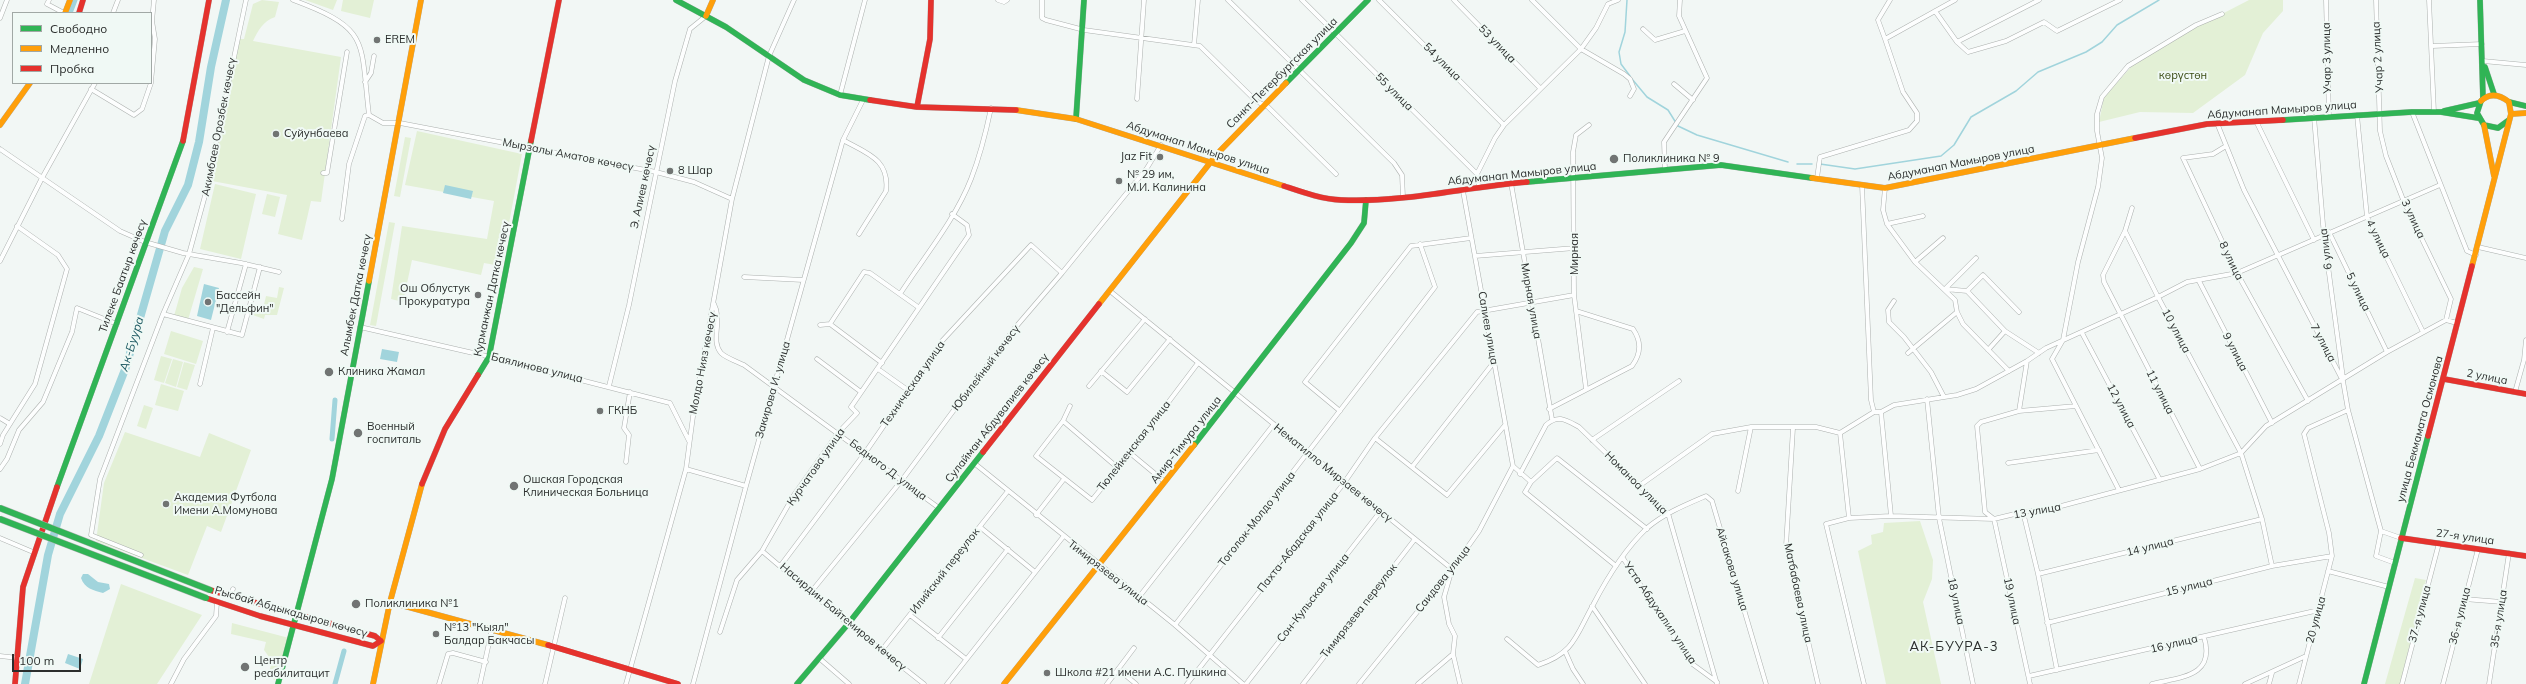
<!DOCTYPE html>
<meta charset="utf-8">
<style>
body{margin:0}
#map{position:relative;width:2526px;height:684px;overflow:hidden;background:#f2f7f5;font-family:Mulish,sans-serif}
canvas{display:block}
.legend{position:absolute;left:12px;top:12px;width:140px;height:72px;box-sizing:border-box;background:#f0f9f5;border:1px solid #a1a8a5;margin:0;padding:5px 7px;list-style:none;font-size:12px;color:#2b2e2d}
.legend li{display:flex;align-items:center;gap:8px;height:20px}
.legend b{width:20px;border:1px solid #a1a8a5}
.scale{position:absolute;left:12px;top:654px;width:69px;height:18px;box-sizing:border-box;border:2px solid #2b2e2d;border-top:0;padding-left:5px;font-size:12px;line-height:14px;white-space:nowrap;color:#2b2e2d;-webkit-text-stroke:3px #f0f9f5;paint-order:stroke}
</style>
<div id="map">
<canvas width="2526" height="684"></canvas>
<ul class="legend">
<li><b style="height:5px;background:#30b455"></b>Свободно</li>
<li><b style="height:5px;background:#ff9f0a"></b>Медленно</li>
<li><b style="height:5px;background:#e5322d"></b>Пробка</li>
</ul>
<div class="scale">100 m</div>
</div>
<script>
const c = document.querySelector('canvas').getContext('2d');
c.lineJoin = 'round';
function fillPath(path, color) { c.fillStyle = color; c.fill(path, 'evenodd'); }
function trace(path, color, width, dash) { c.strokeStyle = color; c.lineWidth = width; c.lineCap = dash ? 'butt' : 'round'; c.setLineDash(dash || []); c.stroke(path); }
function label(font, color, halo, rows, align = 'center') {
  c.font = font + ' Mulish,sans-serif'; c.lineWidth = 4; c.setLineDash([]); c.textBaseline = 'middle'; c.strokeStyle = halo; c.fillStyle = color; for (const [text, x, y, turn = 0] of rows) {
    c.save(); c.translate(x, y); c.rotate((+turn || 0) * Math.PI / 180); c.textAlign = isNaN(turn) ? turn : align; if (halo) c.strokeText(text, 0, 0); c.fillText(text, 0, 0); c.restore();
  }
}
const green = new Path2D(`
 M 262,0 L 279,2 L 275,17 C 263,21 258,31 253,41 L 341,57 L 321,202 L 311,201 L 302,240 L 278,234 L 287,195 L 212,181 L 238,39 L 244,39 L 253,4 Z
 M 305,0 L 337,0 L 333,10 Z
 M 343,0 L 374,0 L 370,18 L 341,11 Z
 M 2249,0 L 2283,0 L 2283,11 L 2263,33 L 2245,75 L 2193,113 L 2140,112 L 2099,122 L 2104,97 L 2132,66 L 2191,30 Z
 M 417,131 L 522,154 L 501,266 L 484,263 L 481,275 L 412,260 L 403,302 L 391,299 L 402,226 L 487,239 L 494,201 L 405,185 Z
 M 405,137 L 411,138 L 400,197 L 394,196 Z
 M 215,184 L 256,194 L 241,259 L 200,249 Z
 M 267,194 L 280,197 L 275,217 L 262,214 Z
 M 389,222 L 395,223 L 376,326 L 370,325 Z
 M 194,267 L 203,269 L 188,320 L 174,316 L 182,288 Z
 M 279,287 L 284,288 L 277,315 L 265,315 L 264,319 L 250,314 L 252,306 L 263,309 L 266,296 L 277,298 Z
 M 171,331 L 203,341 L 196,364 L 164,354 Z
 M 161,356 L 172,359 L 164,383 L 154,380 Z
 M 173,359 L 183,362 L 176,387 L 165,383 Z
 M 184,362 L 195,365 L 187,390 L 177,387 Z
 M 161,384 L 184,391 L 178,411 L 155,405 Z
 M 144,405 L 153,408 L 146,429 L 137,426 Z
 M 125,432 L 200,457 L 209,433 L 251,450 L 221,532 L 207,526 L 188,575 L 96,541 L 104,483 Z
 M 1920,521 L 1933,560 L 1932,579 L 1923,602 L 1941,684 L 1886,684 L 1858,551 L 1872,544 L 1871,535 L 1883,532 L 1884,523 Z
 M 2415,578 L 2426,580 L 2400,684 L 2385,684 Z
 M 121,584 L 202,615 L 157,684 L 89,684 Z
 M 232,623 L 289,638 L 275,680 L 268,677 L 272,661 L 264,650 L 266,642 L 231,634 Z`);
const water = new Path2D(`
 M 445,185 L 473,191 L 471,199 L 443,193 Z
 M 204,284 L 219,288 L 211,320 L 197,316 Z
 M 382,349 L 399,352 L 397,362 L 380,359 Z
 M 83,574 L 88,574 L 98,582 L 109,584 L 110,589 L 103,593 C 93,590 85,589 81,578 Z
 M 68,654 L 83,659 L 80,669 L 65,663 Z`);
const stream = new Path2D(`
 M 1627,0 L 1625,32 L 1619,52 L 1621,64 L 1630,76
 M 1632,79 L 1647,97 L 1668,110 L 1678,126 L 1697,135 L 1788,162
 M 1797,164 L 1812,164
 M 1820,164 L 1855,169 L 1941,156 L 1954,145 L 1971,117 L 2016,91 L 2038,72 L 2086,52 L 2102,42 L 2117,25 L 2159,0`);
const canal = new Path2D(`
 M 70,13 L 75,0
 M 332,439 L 335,400
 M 335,684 L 344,651`);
const river = new Path2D(`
 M 25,684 L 48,555 L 60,514 L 99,436 L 126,367 L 165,231 L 188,185 L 199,142 L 211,67 L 226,0`);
const street = new Path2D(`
 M 49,0 L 47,4 L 64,13
 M 246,0 L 206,192 L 189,254 L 163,314 L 242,335 L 260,267
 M 293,0 C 371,29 360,40 369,115 L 383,123 L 400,123 L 656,172 L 694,182 L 732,199
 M 998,0 L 1004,2 L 1007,0
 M 1042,0 L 1042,18 L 1046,20 L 1084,30 L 1200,46 L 1256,101 L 1268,107 L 1336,174
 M 1228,0 L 1394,163 L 1402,175 L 1403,197
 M 1302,0 L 1477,174 L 1479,187
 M 1379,0 L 1504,125
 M 1454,0 L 1540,88
 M 1532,0 L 1581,49 L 1624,74 L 1630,79 L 1634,89 L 1630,96
 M 2326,0 L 2329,117
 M 2376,0 L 2380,131 L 2386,156 L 2404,202 L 2451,299 L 2446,320
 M 2429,0 L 2434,112
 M 1935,11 L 1957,42 L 1968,52 L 2006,41 L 2044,22 L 2057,31 L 2120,0
 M 113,13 L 118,0
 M 0,18 L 7,0
 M 1643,29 L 1655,40 L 1685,31
 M 1885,39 L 1878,20 L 1890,0
 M 1957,42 L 2039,0
 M 1194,45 L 1198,0
 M 2432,46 L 2482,44
 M 2483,61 L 2526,65
 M 151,82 L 155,39 L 152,21 L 154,0
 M 365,82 L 371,73 L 374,56
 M 1674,84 L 1693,100
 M 91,89 L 134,115 L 142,109 L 151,83
 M 840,95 L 865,0
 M 1137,99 L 1144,0
 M 2412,112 L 2467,251 L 2476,255
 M 2357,115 L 2367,217 L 2423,332
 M 2314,117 L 2324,236 L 2343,378
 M 2256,121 L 2314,240
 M 2217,123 L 2244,190 L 2343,381 L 2348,410 L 2381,531 L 2376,556 L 2395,563
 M 843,140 C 866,153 890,159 886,191 L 859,234
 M 2226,146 L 2213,154 L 2183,158 L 2237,273 L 2308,401
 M 0,149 L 120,231 L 145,242 L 183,253 L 241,263 L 279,272
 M 1665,170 L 1664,142 L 1707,78 L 1679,16 L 1680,0
 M 323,173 L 327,173 L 347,52
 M 1477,174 L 1495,138 L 1504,125 L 1581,49 L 1596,28 L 1608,4 L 1618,0
 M 1817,178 L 1820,157 L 1909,130 L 1917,121 L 1917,113 L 1903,92 L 1885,39 L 1955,0
 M 1511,183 L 1552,419
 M 1862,185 L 1871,400 L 1874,412
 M 1885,188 L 1883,210 L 1887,224 L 1915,262 L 1955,300 L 1957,312 L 1908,353
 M 1463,191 L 1513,466 L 1531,482 L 1525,492 L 1616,566
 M 342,219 L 349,164 L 365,116 L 369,115
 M 1887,224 L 1923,216
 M 2125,231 L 2132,208
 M 2329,232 L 2387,352
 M 2478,247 L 2526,258
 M 1475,256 L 1575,248
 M 0,261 L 42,178 L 95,83
 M 1915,262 L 1943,238
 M 744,277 L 803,280
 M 2199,281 L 2272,423
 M 1945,289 L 1967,291 L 2005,331 L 2039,353
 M 1945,289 L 1976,258
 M 1110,291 L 1452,569 L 1444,597 L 1449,624 L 1455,636 L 1453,654 L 1418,684
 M 1967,291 L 1983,275 L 2019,312
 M 900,294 C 924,257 955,220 971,179 C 980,156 986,132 991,108
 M 1894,301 L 1888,310 L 1889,322 L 1904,337 L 1931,372 L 1944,397
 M 714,304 C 723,321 710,340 721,353 C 726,358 738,362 744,365 L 939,508
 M 1957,312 L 1963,324 L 2009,371
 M 830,324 L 882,363
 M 820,325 L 830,324 L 864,272 L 870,273 L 918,307
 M 360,327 L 495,358 L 670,403 L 689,441
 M 227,332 L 246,264
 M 2082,333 L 2160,480
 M 1988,350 L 2005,331
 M 817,359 L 861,392
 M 2027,361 L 2019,411 L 1981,422 L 1977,426 L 1985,512 L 1994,519 L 2030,684
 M 878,369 L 909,391
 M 1101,371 L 1127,392 L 1170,339
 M 200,384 L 213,328
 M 609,386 L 629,305 L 675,81 L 690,29 L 706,16
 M 1089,386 L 1145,319
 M 1586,389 L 1574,295 L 1573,152 L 1576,135 L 1589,125
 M 2515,392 L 2524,360 L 2526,340
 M 1927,399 L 1939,518 L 1973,684
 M 1070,406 L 1063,421 L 1036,456 L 1092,500 L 1130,453 L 1198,363
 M 1549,409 L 1632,366 C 1641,354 1642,342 1633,329 L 1576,311
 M 1340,411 L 1305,382 L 1411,246 L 1471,238
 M 2019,411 L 2076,406
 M 1881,412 L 1891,516
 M 0,418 L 10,424
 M 1063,421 L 1118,468
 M 1793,428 L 1786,546 L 1818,684
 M 1840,433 L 1849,518
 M 1375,438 L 1447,495 L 1505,425
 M 1592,440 L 1679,381
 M 0,444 L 3,435 L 35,384 L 67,269 L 58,255 L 17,226
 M 1130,453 L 1165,482
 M 626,462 L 629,435 L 624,428 L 630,392
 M 974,463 L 1175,625 L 1243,684
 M 2008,463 L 2099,450
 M 1412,467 L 1494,362
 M 0,469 L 7,459 L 19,430 L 43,402 L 72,332 L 77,308 L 117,324
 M 686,469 L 746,486
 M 2200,469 L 2104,282 L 2103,275 L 2125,231 L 2158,297 L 2187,282 L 2237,273 L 2440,185
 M 1520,474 L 1546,425 C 1558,414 1566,420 1579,427 L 1668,513 L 1717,684
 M 1531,482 L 1557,458 L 1647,529
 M 1639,486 L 1712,434 L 1751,427 L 1816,427 L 1840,433 L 1874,412 L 1881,412 L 1894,405 L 1957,395 L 1976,389 L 2027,361 L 2046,348 L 2158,297 L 2241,453 L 2262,519 L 2272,566
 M 2119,490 L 2052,359 L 2063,340 L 2078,262 L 2098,187 L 2102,158 L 2097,131 L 2097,114 L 2102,97 L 2128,66 L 2196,25 L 2222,14
 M 1738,491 L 1751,427
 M 2023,512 L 2038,574 L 2057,670
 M 1036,515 L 1064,479
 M 980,527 L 1035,572
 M 2381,531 L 2401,538
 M 0,538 L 33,552
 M 762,551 L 848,624 L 924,684
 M 141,555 L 91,535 L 100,479 L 163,314
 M 1623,558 L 1691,663 L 1717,682
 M 781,565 L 865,453 L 942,341 L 1031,245 L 1062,273
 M 2328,571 L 2389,587
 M 2038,574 L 2262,519
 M 811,592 L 902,480 L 1014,329 L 1062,273 L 1147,168 L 1161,145
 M 230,596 L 233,589
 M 1139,597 L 1274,424
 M 2464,599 L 2502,602
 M 1592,606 L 1645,684
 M 910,615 L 966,659
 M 2047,623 L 2272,566 L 2332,556
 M 1175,625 L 1435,287 L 1420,244
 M 720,632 L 737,580 L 762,551 L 794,495 L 838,433 L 857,413 L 851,407 L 969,235 L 967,225 L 952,214
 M 938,638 L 1008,549
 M 1507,639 L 1538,665 C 1575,653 1576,635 1593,605 C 1607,578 1625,549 1647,528 C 1665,513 1685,505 1706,496 L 1712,501 L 1766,684
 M 881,651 L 1008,491
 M 1565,651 L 1573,669 L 1583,684
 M 1453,654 L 1460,684
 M 0,656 L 18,658
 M 819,658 L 849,684
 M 1118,669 L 1136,684
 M 2029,676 L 2319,610
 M 171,684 L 184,659 L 216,616 L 217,602
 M 439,684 L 448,654 L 453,653 L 486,662
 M 480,684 L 492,629
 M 545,684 L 565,598
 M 626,684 L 686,469 L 694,409 L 732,199 L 769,56 L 794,0
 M 693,684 L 746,486 L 843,140 L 863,100
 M 947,684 L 1063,537
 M 1107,684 L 1134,648
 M 1187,684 L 1344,483 L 1375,438 L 1477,312 L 1574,295
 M 1246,684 L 1380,512
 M 1303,684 L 1415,539
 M 1359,684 L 1452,569 L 1479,531 L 1513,466
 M 1864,684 L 1826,524 L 1849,518 L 1891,516 L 1994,519 L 2023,512 L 2050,509 L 2200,469 L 2241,453 L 2266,426 L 2387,352 L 2446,320 L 2457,323
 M 2152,684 C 2180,677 2216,677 2204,637
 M 2245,684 L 2306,656
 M 2269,684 L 2272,673
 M 2299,684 L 2332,556 L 2329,533 L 2304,434 L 2308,428 L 2348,410
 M 2402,684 L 2439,543
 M 2443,684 L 2478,549
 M 2489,684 L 2509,553`);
const fast = new Path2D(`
 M 676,0 L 726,27 L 804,80 L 840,95 L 870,100
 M 2480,0 L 2483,98
 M 2485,67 L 2494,94
 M 1286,83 L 1368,0
 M 2481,101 L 2477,113 L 2484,125 L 2498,128 L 2509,120
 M 2509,102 L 2526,106
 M 2444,111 L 2479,103
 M 1076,119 L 1084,0
 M 2283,120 L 2412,112 L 2441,112 L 2478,118
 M 1527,182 L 1721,165 L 1812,178
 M 478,375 L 489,357 L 531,141
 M 1194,445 L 1351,243 L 1364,223 L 1366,200
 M 57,487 L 183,141
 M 278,684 L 332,479 L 369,281
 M 797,684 L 848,624 L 983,452
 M 2364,684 L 2428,436`);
const slow = new Path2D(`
 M 65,13 L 70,0
 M 706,16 L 713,0
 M 1016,110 L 1076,119 L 1284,186
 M 2511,114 L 2526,113
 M 0,125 L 30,83
 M 2484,125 L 2494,176
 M 1812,178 L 1885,188 L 2135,138
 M 2472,266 L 2511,114 L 2509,102 C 2500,95 2490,92 2481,101
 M 369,281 L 421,0
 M 1099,304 L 1217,154 L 1286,83
 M 390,602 L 548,645
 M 373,684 L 390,602 L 422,484
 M 1004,684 L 1194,445`);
const jam = new Path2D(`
 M 79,13 L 83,0
 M 870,100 L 917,107 L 1016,110
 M 917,107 L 930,39 L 931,0
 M 2135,138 L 2207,124 L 2283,120
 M 183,141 L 209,0
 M 531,141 L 559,0
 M 1284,186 C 1302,192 1321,199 1341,200 C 1403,203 1465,187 1527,182
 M 2444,379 L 2526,394
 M 2428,436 L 2472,266
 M 983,452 L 1099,304
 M 422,484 L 445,429 L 478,375
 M 2401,538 L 2526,556
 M 210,590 L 375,636 L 381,641
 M 206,598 L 260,616 L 373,646 L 381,641
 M 548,645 L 678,684
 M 15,684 L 23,587 L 57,487`);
const fastBridge = new Path2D(`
 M 0,508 L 210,590
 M 0,519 L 206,598`);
const markers = [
 [377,40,4,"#717473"],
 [276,134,4,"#717473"],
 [1160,157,4,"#717473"],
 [1614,159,5,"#717473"],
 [670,171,4,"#717473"],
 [1119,181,4,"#717473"],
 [478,295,4,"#717473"],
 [208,302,4,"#717473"],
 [329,372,5,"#717473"],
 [600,411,4,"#717473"],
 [358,433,5,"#717473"],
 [514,486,5,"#717473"],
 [166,504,4,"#717473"],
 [356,604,5,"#717473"],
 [436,634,4,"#717473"],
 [245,667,5,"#717473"],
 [1047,673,4,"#717473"]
];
const poiNames = [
 ["EREM",385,40],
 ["Суйунбаева",284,134],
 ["Jaz Fit",1152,157,"right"],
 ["Поликлиника № 9",1623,159],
 ["8 Шар",678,171],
 ["№ 29 им,",1127,175],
 ["М.И. Калинина",1127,188],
 ["Ош Облустук",470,289,"right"],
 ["Прокуратура",470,302,"right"],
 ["Бассейн",216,296],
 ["\"Дельфин\"",216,309],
 ["Клиника Жамал",338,372],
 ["ГКНБ",608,411],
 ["Военный",367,427],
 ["госпиталь",367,440],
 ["Ошская Городская",523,480],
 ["Клиническая Больница",523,493],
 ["Академия Футбола",174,498],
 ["Имени А.Момунова",174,511],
 ["Поликлиника №1",365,604],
 ["№13 \"Кыял\"",444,628],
 ["Балдар Бакчасы",444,641],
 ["Центр",254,661],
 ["реабилитацит",254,674],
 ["Школа #21 имени А.С. Пушкина",1055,673]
];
const streetNames = [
 ["53 улица",1497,44,46],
 ["Учар 2 улица",2378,57,-93],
 ["Учар 3 улица",2327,58,-91],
 ["54 улица",1442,62,45],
 ["Санкт-Петербургская улица",1282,73,-45],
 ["55 улица",1394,92,45],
 ["Абдуманап Мамыров улица",2282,110,-4],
 ["Акимбаев Орозбек көчөсү",219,127,-79],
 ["Абдуманап Мамыров улица",1198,148,18],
 ["Мырзалы Аматов көчөсү",568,155,11],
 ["Абдуманап Мамыров улица",1961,163,-11],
 ["Абдуманап Мамыров улица",1522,174,-6],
 ["Э. Алиев көчөсү",643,187,-78],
 ["3 улица",2413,219,65],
 ["4 улица",2378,239,64],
 ["6 улица",2326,249,-97],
 ["Мирная",1575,254,-90],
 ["8 улица",2231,261,64],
 ["Тилеке Баатыр көчөсү",123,276,-70],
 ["Курманжан Датка көчөсү",492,289,-78],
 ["5 улица",2358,292,64],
 ["Алымбек Датка көчөсү",356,295,-79],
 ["Мирная улица",1531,301,80],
 ["Салиев улица",1488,328,80],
 ["10 улица",2176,331,62],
 ["7 улица",2323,343,62],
 ["9 улица",2235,352,63],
 ["Молдо Нияз көчөсү",703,363,-79],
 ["Баялинова улица",537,368,14],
 ["Юбилейный көчөсү",986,368,-53],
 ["2 улица",2487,377,11],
 ["Техническая улица",913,384,-55],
 ["Закирова И. улица",773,390,-74],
 ["11 улица",2160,392,63],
 ["12 улица",2121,406,62],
 ["Сулайман Абдувалиев көчөсү",997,418,-52],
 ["улица Бекмамата Осмонова",2420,429,-75],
 ["Амир-Тимура улица",1186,440,-52],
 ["Тюлейкенская улица",1134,446,-52],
 ["Курчатова улица",816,467,-55],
 ["Бедного Д. улица",888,470,37],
 ["Нематилло Мирзаев көчөсү",1333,473,39],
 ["Номаноа улица",1636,483,45],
 ["13 улица",2037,511,-10],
 ["Тоголок-Молдо улица",1257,519,-52],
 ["27-я улица",2465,537,8],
 ["Пахта-Абадская улица",1298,542,-52],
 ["14 улица",2150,547,-14],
 ["Айсакова улица",1732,569,73],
 ["Илийский переулок",945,571,-52],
 ["Тимирязева улица",1108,573,38],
 ["Саидова улица",1443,579,-52],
 ["15 улица",2189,587,-14],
 ["Матбабаева улица",1798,593,78],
 ["Сон-Кульская улица",1313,598,-52],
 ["18 улица",1956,601,78],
 ["19 улица",2012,601,78],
 ["Тимирязева переулок",1359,611,-52],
 ["Рысбай Абдыкадыров көчөсү",291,612,16],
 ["Уста Абдухалил улица",1660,613,56],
 ["37-я улица",2420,614,-75],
 ["36-я улица",2460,616,-76],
 ["Насирдин Байтемиров көчөсү",843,617,40],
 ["35-я улица",2499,619,-81],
 ["20 улица",2316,620,-75],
 ["16 улица",2174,644,-13]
];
const parkNames = [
 ["көрүстөн",2183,76]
];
const waterNames = [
 ["Ак-Буура",132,344,-73]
];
const quarterNames = [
 ["АК-БУУРА-3",1954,647]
];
fillPath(green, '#e3f0d6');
fillPath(water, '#a1d4dc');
trace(stream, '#a1d4dc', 1.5);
trace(canal, '#a1d4dc', 5);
trace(river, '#a1d4dc', 8);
trace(street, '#acb0ae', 5);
trace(fast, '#acb0ae', 6);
trace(slow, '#acb0ae', 6);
trace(jam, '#acb0ae', 6);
trace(street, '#fdfefe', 4);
trace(fast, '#30b455', 5.5);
trace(slow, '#ff9f0a', 5.5);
trace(jam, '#e5322d', 5.5);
trace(fastBridge, '#acb0ae', 7, []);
trace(fastBridge, '#30b455', 6);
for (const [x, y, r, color] of markers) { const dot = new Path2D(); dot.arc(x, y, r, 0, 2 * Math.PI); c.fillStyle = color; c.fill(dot); trace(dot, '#f0f9f5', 1.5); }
label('11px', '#2b2e2d', '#f0f9f5', poiNames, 'left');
label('11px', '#2b2e2d', '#f0f9f5', streetNames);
label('11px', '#394b13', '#f0f9f5', parkNames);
label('italic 12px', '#205b64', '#f0f9f5', waterNames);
c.letterSpacing = '1px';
label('13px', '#2b2e2d', '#f0f9f5', quarterNames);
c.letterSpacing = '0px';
</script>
